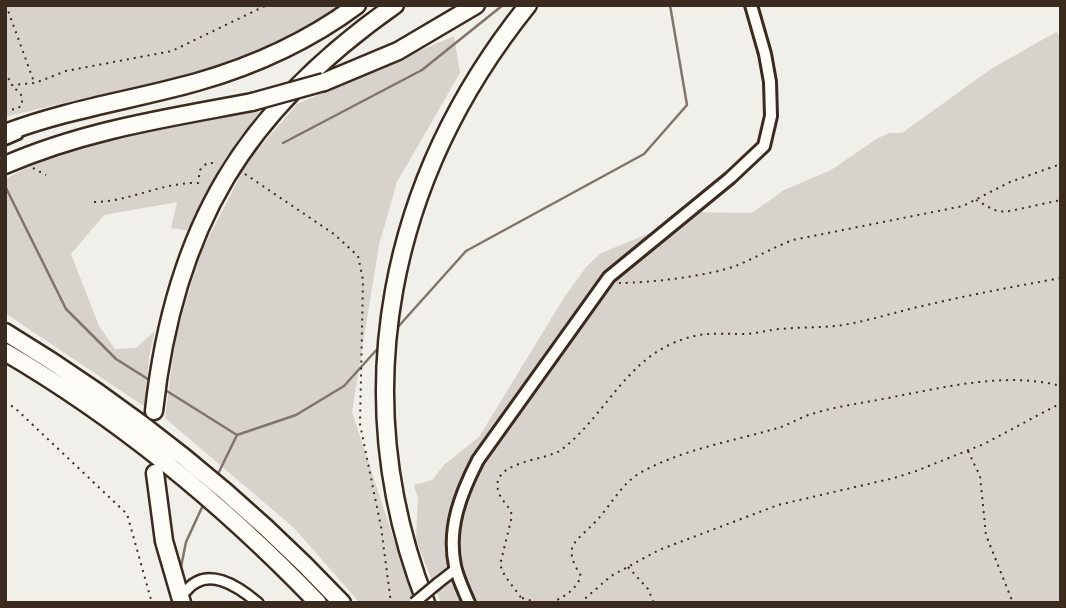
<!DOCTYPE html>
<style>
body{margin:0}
#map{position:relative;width:1066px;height:608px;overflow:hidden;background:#f1efea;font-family:Mynerve,sans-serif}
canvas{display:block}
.frame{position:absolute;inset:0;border:7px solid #3b2a1e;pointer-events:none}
</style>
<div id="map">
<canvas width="1066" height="608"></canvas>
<div class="frame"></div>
</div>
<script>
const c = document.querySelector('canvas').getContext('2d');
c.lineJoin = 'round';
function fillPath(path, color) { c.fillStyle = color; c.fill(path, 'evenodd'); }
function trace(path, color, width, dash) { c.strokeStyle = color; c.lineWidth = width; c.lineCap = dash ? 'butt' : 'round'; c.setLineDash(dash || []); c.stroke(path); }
const green = new Path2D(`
 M 5,5 L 344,5 L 294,35 L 227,65 L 184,79 L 89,97 L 5,117 Z
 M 1056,32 L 1061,37 L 1061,603 L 441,603 L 416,540 L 418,499 L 414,485 L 432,480 L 444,465 L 479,437 L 565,296 L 587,266 L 601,253 L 655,231 L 689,212 L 752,213 L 784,190 L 831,170 L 878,138 L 890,133 L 902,133 L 991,69 Z
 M 454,36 L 460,73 L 397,182 L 379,245 L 352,412 L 394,540 L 418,603 L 360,603 L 294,528 L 165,418 L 176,336 L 200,254 L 248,161 L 297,104 Z
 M 262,111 L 214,181 L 191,231 L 171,228 L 177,202 L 104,215 L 71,254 L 99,326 L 115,349 L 136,348 L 155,331 L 149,357 L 145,407 L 5,313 L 5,179 C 82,137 175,117 262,111 Z`);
const stream = new Path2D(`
 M 283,143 L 422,70 L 503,5
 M 5,186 L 66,309 L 116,359 L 151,381
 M 397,328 L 466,251 L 644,154 L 687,105 L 670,5
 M 162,388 L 237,435
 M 216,478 L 237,435 L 296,415 L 344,386 L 380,346
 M 180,572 L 186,542 L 204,503`);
const path = new Path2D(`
 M 6,5 L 34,82
 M 5,72 L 12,85 L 35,83 L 66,71 L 172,51 L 267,5
 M 5,110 L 17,109 L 22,105 L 22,96 L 12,85
 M 33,168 L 46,175
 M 245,174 L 334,234 L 358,256 L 363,280 L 360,424 L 381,527 L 391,603
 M 976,200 L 994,210 L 1005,212 L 1061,200
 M 94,202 C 129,202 162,182 198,183 L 200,170 L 207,163 L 216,163
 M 619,283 C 649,283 710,276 738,265 C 757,257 774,247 793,240 L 963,206 L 1010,182 L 1061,164
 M 5,402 L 15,408 L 127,514 L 152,603
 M 968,451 L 980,476 L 986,535 L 1013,603
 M 628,567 L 648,589 L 654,603
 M 522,598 L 540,603
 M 525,603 L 505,576 L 500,565 L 512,516 C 510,506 502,502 499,493 C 487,461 546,461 561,450 C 602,419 623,366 671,344 C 700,331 713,334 743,334 C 755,334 767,330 780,329 C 801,327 822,328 843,325 C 873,320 902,310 931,304 C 974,294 1017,286 1061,278
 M 551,603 C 564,597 576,590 581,576 C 561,544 576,543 597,520 C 611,505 622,483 640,473 C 682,449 735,441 781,427 C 792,423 803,416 815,413 C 842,405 870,402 898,396 C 950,386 1008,372 1061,386
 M 580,603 L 611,576 L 659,550 L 778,505 L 894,478 L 916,471 L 984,444 L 1061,403`);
const service = new Path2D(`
 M 5,142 L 19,136`);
const minor = new Path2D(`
 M 438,583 L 456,569
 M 186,591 C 207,565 238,586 258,603`);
const tertiary = new Path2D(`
 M 469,603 C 464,591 458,579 455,566 C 447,528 461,493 478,460 L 609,277 L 730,178 L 764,146 L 771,116 L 770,82 L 765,54 L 751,5`);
const motorway = new Path2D(`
 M 324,82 L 398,51 L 476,5
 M 5,133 C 68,109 133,100 197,82 C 253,66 310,40 357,5
 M 5,165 C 85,130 168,118 252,102
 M 5,332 C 129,407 242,497 342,603
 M 5,352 C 121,420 225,506 318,603
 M 154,411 C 174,227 244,111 395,5
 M 155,473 L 164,541 L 182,603
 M 426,603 C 344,393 389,178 528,5`);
const minorBridge = new Path2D(`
 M 414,603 L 438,583`);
const motorwayBridge = new Path2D(`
 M 252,102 L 324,82`);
fillPath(green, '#d7d2cc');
trace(stream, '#80746b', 2.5);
trace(service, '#3b2a1e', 10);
trace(minor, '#3b2a1e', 14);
trace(tertiary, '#3b2a1e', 16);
trace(motorway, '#3b2a1e', 21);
trace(path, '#3b2a1e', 2, [2, 5]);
trace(service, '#fdfcf7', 4.5);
trace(minor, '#fdfcf7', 9);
trace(tertiary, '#fdfcf7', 10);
trace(motorway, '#fdfcf7', 16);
trace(minorBridge, '#3b2a1e', 14, []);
trace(motorwayBridge, '#3b2a1e', 21, []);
trace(minorBridge, '#fdfcf7', 9);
trace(motorwayBridge, '#fdfcf7', 16);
</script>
